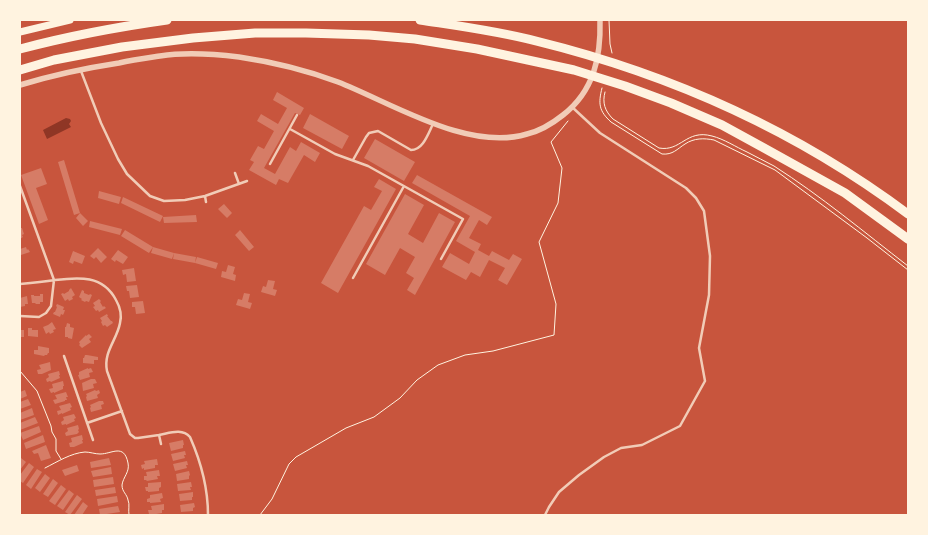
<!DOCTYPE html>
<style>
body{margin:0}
#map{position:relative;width:928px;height:535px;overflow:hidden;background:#c8553d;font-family:Lato,sans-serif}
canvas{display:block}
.frame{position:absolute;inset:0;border:21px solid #fff3e0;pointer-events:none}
</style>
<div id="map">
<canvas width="928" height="535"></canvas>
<div class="frame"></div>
</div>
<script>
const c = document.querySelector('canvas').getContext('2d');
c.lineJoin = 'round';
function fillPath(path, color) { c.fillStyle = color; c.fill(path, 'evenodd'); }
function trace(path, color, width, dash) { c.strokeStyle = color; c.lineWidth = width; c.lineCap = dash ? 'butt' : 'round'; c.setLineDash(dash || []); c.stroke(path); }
const water = new Path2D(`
 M 66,118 L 70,119 L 71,121 L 69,124 L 71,127 L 47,139 L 43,130 Z`);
const building = new Path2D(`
 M 277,92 L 304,108 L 300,115 L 295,113 L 264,168 L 275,174 L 290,147 L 296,151 L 301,142 L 320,153 L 315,162 L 304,155 L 288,183 L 279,179 L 276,185 L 249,170 L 254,162 L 250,160 L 258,146 L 264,149 L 274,131 L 257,121 L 261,114 L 278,124 L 287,108 L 273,100 Z
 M 310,114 L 349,136 L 342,149 L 303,128 Z
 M 375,139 L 415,162 L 404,181 L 364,158 Z
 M 64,160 L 80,213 L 74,215 L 58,162 Z
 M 41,168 L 47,184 L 36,188 L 48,220 L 39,224 L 21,175 Z
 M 417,175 L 492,217 L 487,225 L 479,220 L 469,238 L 481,244 L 478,250 L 489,256 L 492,251 L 509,260 L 513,254 L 522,259 L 507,285 L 498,280 L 505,268 L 489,260 L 480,277 L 471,272 L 466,280 L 442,267 L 450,253 L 469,264 L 475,252 L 456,241 L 470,216 L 412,183 Z
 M 379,179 L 396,189 L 338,293 L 321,283 L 364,206 L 371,210 L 382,191 L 374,187 Z
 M 99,191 L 121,197 L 119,204 L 98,198 Z
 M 405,194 L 424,205 L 408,234 L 423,243 L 439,213 L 455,222 L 415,295 L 407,290 L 414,278 L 406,273 L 415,257 L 400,248 L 385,275 L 366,264 Z
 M 123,197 L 163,216 L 160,222 L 121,203 Z
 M 224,204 L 232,213 L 227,218 L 218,209 Z
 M 80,213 L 88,221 L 83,226 L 76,218 Z
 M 196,215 L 197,222 L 164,223 L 163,217 Z
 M 90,221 L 122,229 L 120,235 L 89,227 Z
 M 20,228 L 22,228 L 24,234 L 22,235 L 23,237 L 20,239 Z
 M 125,230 L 153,247 L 149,253 L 121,236 Z
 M 240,230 L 254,247 L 249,251 L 235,235 Z
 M 26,247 L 27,250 L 28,249 L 30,252 L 21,255 L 20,249 Z
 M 153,247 L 174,253 L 172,259 L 151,253 Z
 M 98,248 L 107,257 L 101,263 L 96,257 L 94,259 L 90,256 Z
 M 118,250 L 128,257 L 123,264 L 116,260 L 115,262 L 111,259 Z
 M 73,251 L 85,256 L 82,264 L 74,261 L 73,264 L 69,262 Z
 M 174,253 L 196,257 L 195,263 L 173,259 Z
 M 197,257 L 218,263 L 216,269 L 195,263 Z
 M 228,265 L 235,267 L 233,274 L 236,275 L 235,281 L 221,277 L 222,271 L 226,272 Z
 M 134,268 L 136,281 L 127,282 L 126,274 L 123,275 L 122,270 Z
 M 268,280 L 275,281 L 273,289 L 277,290 L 275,296 L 261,292 L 263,286 L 266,287 Z
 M 137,285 L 139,297 L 130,298 L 129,291 L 127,291 L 126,286 Z
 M 71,288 L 75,295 L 72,297 L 73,299 L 69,301 L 68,299 L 65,301 L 61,294 L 63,293 L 64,294 L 69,291 L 69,290 Z
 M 82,290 L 84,291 L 84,293 L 89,295 L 90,294 L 92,295 L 89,302 L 86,301 L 85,302 L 81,300 L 82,299 L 79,297 Z
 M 244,293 L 250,294 L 248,302 L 252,303 L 250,309 L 236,305 L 238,299 L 242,300 Z
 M 40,294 L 43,294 L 43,302 L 40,302 L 40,304 L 36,304 L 35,303 L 32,303 L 31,295 L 34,295 L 34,296 L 40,296 Z
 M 27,296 L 28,304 L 25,304 L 25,306 L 20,307 L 20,298 Z
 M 99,299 L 101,301 L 100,302 L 103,307 L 104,306 L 106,308 L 99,312 L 98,310 L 96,311 L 93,307 L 95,306 L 93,303 Z
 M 143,301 L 145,313 L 136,314 L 135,307 L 132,307 L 132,302 Z
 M 57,304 L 64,307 L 63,310 L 65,310 L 64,313 L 63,315 L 61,314 L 60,317 L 53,314 L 54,312 L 55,312 L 57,307 L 56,306 Z
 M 107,314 L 108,316 L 107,316 L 111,321 L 112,321 L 113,323 L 107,327 L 105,325 L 103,326 L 101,322 L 102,321 L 100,318 Z
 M 52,322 L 56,329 L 53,330 L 54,332 L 50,334 L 49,332 L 46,334 L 43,327 L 48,325 Z
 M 67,323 L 70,324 L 70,327 L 74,328 L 72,339 L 68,338 L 68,337 L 65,337 L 65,327 L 66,327 Z
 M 28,328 L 32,328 L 32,330 L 38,330 L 38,337 L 28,336 Z
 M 20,330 L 24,330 L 24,337 L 20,337 Z
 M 89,334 L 92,337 L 89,339 L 91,342 L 82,348 L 79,345 L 80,344 L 79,342 L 86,335 L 86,336 Z
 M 38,346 L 49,348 L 49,353 L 48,353 L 47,355 L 45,355 L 44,356 L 34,354 L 34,350 L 38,350 Z
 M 85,355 L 87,355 L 98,357 L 98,360 L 94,360 L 94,364 L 83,363 L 83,358 L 84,358 Z
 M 50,362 L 51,370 L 42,374 L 38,374 L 37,370 L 41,369 L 39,365 Z
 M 88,368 L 88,369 L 91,368 L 93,372 L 89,373 L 90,377 L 80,380 L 78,375 L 79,375 L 79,372 Z
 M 59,371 L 60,375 L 59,375 L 60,378 L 51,382 L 50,381 L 47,382 L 46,379 L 49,377 L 48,374 Z
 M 91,379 L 95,379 L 97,383 L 93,384 L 94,388 L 83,391 L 82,383 Z
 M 63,381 L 64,386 L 63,386 L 63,389 L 54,393 L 54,392 L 51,393 L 49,389 L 53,388 L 52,384 Z
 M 25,390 L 27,396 L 20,399 L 20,392 Z
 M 95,390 L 96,391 L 99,390 L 100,393 L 97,395 L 98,398 L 87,401 L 86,397 L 87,396 L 86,394 Z
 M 66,392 L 68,397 L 66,397 L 67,400 L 65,400 L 65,401 L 55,404 L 53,400 L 57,399 L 55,395 Z
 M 28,399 L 31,405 L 20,409 L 20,402 Z
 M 99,401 L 103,401 L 104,404 L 101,405 L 102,409 L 91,412 L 90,408 L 91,407 L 90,405 Z
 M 70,403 L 72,407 L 70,408 L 71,410 L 62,414 L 62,413 L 58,415 L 57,411 L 61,410 L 59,406 Z
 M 32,408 L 34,415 L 20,420 L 20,413 Z
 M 74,414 L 76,418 L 74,419 L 75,421 L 66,425 L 66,424 L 62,425 L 61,422 L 64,420 L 63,417 Z
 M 35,417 L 38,423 L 20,430 L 20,423 Z
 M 78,425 L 79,429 L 78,430 L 79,432 L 77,434 L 66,436 L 65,433 L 68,431 L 67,428 Z
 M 39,426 L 41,432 L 23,440 L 20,433 Z
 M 43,435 L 45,442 L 26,449 L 24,443 Z
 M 82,435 L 83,440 L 82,440 L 83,443 L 74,447 L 70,447 L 69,443 L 72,442 L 71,438 Z
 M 183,440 L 184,445 L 183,445 L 183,448 L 171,451 L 169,443 Z
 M 46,445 L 51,458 L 41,461 L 38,453 L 34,454 L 32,451 Z
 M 185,451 L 186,455 L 184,455 L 185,458 L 173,461 L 171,454 Z
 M 21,458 L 26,462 L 20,470 L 20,459 Z
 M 109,458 L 111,465 L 91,468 L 90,462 Z
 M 157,459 L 158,465 L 155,465 L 155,468 L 144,470 L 144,468 L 142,469 L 141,465 L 145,464 L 144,461 Z
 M 187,461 L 188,465 L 186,465 L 187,468 L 175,471 L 173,464 Z
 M 29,463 L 34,467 L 23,483 L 20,481 L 20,475 Z
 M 77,465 L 79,471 L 65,476 L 62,470 Z
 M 111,467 L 112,474 L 93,477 L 91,471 Z
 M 37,469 L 42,472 L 31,489 L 26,485 Z
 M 159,470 L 160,476 L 157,476 L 158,479 L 147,481 L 146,480 L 144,480 L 144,476 L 147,476 L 146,472 Z
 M 189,471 L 190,475 L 189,476 L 189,479 L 177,481 L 176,474 Z
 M 45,474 L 50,478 L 40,492 L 35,488 Z
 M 113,477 L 114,484 L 94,487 L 93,480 Z
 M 53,479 L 58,483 L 48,497 L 43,494 Z
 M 161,482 L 161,487 L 159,488 L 159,491 L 148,492 L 148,491 L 146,491 L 145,487 L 148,487 L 148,483 Z
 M 191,482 L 192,487 L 190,487 L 191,490 L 178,491 L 177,484 Z
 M 61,485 L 66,489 L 55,505 L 49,501 Z
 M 115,487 L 116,493 L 96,496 L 95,490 Z
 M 69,490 L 74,494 L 63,510 L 57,506 Z
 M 193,492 L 193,497 L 192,497 L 192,500 L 180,501 L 179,494 Z
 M 162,493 L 163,498 L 160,499 L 161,502 L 150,503 L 150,502 L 147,502 L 147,499 L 150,498 L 150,495 Z
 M 77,495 L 82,499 L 70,515 L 65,512 Z
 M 117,496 L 118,502 L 98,506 L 97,499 Z
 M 83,502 L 88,506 L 82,515 L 74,515 Z
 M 194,503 L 195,507 L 193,508 L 193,511 L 181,512 L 180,505 Z
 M 164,504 L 164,510 L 162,510 L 162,513 L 151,515 L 151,514 L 149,514 L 148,510 L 152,510 L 151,506 Z
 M 118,506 L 120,512 L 100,515 L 99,509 Z`);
const path = new Path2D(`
 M 609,20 L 610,44 L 612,53
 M 20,21 L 22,20
 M 602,88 C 598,104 599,111 611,122 L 662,154 C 673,155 677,149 685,144 C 694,138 704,138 714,140 L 775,170 L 867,238 L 908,270
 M 605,92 C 602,103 605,111 613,119 L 659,148 C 681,152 686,129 712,136 C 724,139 736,147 747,152 C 756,157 765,161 774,166 C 821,196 864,232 908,266
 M 20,371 L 37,391 L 51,426 L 52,432 L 56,439 L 56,451 L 61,459
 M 45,468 C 57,462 71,453 85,452 C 90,452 95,454 100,454 C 112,454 124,443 128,463 C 130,472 123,477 122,485 C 122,492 127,494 128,500 C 130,504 128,510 129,515
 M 260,515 L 272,499 L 289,464 L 296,457 L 346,428 L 374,417 L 400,398 L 417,380 L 438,365 L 465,355 L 493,351 L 554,335 L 556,304 L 539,242 L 558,203 L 562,168 L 551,142 L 568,121`);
const service = new Path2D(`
 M 81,71 L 101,123 L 118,159 L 127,174 L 150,196 L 164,201 L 185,200 L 205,196 L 247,181
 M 290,129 L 335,154 L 368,166 L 463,219 L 441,259
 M 353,160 L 366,137 L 369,133 L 378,131 L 411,150 C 423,150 428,134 433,124
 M 270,164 L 297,115
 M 235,173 L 239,184
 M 20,186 L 54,280 L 51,306 L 46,313 L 39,317 L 20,316
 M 205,196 L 206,202
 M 353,278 L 404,186
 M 20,284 C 32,283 43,282 55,280 C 79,277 103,275 116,300 C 120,307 122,315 120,323 C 117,340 103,352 107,371 L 130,434 L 135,438 L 138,438 L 159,435 L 161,444
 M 64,356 L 93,440
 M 87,423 L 122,411
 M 159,435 C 170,433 182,428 190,437 C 201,462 208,487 208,515
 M 545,515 L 549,507 L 559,492 L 579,475 L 604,457 L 621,448 L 642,445 L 680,426 L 705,381 L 699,348 L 709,295 L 710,256 L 704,211 L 696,198 L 686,188 L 600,133 L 572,107`);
const tertiary = new Path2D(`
 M 20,85 C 53,75 86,68 119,63 C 133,60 147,58 160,56 C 186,52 214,54 239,57 C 273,62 306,70 338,82 C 392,103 468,152 527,134 C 540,131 553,123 563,115 C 594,91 601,57 600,20`);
const secondary = new Path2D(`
 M 20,32 L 70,20`);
const motorway = new Path2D(`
 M 420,20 C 459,26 498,31 536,41 C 670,74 797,131 908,214
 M 20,49 C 69,36 117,27 167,20
 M 20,70 L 54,60 L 122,47 L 193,38 L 255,33 L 306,33 L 369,35 L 415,39 L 477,49 L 574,70 L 625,86 L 671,103 L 722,125 L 764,148 L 845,193 L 908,239`);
fillPath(water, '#8f3625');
fillPath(building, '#d67c66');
trace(path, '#fff3e0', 1);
trace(service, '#f1ccb7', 2.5);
trace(tertiary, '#f1ccb7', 5.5);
trace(secondary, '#fff3e0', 7);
trace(motorway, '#fff3e0', 9);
</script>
